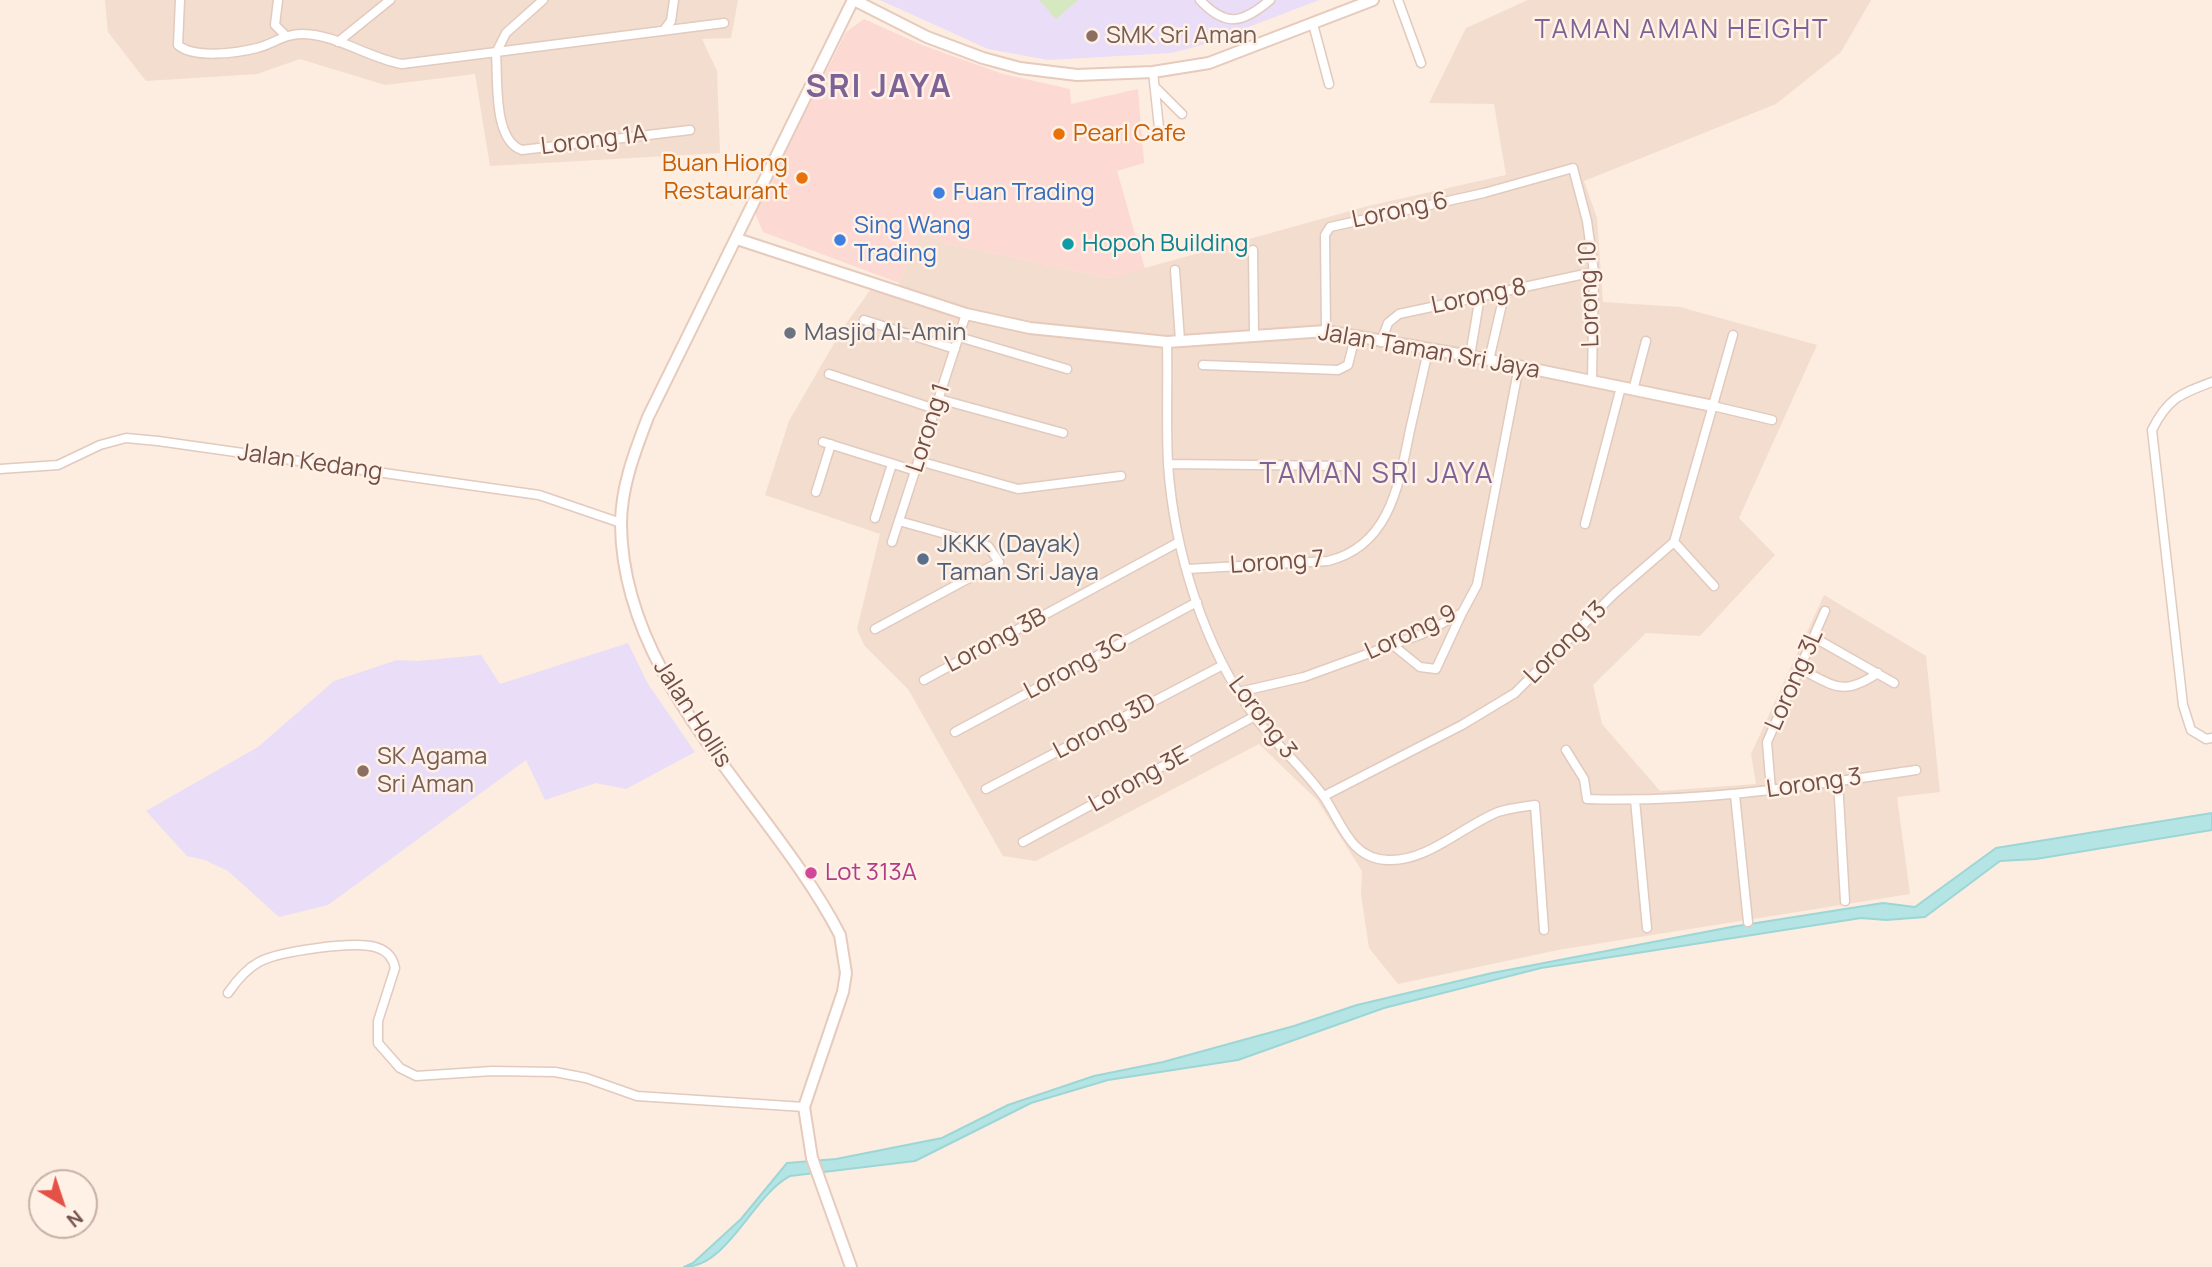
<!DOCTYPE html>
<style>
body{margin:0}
#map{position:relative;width:2212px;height:1267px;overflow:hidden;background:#fcede0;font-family:Manrope,sans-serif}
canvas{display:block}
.north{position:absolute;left:28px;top:1169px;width:70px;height:70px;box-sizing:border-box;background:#fff1e6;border:2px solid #c7b1a7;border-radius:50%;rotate:141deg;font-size:19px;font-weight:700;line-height:28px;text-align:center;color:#725048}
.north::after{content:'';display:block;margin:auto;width:24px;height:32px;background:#e55146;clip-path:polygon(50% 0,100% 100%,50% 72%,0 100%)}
</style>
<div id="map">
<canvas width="2212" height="1267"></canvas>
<div class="north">N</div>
</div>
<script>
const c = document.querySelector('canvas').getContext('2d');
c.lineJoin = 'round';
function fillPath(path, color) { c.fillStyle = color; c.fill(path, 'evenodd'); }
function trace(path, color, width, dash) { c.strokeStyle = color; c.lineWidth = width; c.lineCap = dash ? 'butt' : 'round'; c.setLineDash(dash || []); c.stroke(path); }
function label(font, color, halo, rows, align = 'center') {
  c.font = font + ' Manrope,sans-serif'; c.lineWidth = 5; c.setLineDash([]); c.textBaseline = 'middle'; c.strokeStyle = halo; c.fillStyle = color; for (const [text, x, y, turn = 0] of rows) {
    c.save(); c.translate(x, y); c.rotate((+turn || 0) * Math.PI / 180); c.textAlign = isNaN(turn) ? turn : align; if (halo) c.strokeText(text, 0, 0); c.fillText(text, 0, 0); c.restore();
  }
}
const residential = new Path2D(`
 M 105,0 L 738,0 L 731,38 L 702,39 L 717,71 L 720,153 L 490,166 L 475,74 L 385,85 L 300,59 L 257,74 L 146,81 L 108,32 Z
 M 1528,0 L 1871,0 L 1841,52 L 1776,104 L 1584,181 L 1597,218 L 1603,302 L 1680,307 L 1817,345 L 1739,518 L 1775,555 L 1700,636 L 1646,633 L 1593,685 L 1602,724 L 1660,791 L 1756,784 L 1751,754 L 1824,595 L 1926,656 L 1940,792 L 1897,797 L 1910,894 L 1558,950 L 1398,984 L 1369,948 L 1361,894 L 1362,871 L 1317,800 L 1259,744 L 1036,861 L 1003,856 L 908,689 L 864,645 L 857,629 L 880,534 L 765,495 L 789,421 L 843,328 L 871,289 L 894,295 L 921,232 L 945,243 L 1109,278 L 1368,206 L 1506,175 L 1494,104 L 1429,103 L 1466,28 Z`);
const commercial = new Path2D(`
 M 864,19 L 922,45 L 1003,74 L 1070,89 L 1071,104 L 1138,89 L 1144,163 L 1117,171 L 1145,269 L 1109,278 L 945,243 L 922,232 L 899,283 L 763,232 L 755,213 L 846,32 Z`);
const education = new Path2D(`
 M 880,0 L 1319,0 L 1202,45 L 1171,53 L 1048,60 L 988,49 Z
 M 628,643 L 648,684 L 695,752 L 626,789 L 596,783 L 545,800 L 526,760 L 328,905 L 279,917 L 228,871 L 205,860 L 187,856 L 146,811 L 258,747 L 334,681 L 397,660 L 418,661 L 481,655 L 500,684 Z`);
const green = new Path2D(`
 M 1039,0 L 1078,0 L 1056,19 Z`);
const water = new Path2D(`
 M 2212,813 L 2212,830 L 2036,859 L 2000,861 L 1925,917 L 1886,920 L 1861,918 L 1541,968 L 1384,1008 L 1238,1060 L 1108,1080 L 1031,1103 L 915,1161 L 790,1176 C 753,1195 728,1267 684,1267 L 693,1263 L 741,1219 L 787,1163 L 836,1159 L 942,1138 L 1008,1105 L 1094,1076 L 1163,1062 L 1294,1026 L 1357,1005 L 1492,973 L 1731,927 L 1883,903 L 1915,907 L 1996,848 Z`);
const street = new Path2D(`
 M 180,0 L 178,45 C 194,59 237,53 257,48 C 273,44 286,33 304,34 C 338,35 368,58 402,64 L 724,23
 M 278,0 L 275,25 L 286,36
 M 1200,0 C 1226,28 1243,23 1270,0
 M 1398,0 L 1421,63
 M 1313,24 L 1329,84
 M 664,30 L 671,21 L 674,0
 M 338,42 L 390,0
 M 496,53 C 498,80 493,141 522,150 L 690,130
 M 496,53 L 506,33 L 543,0
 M 1153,72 L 1160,137
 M 1157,89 L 1182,114
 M 1253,250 L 1254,334
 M 1175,270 L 1180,340
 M 864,320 L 955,349
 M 1326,331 L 1325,235 L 1330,227 L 1484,193 L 1573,168 L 1587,221 L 1594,272 L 1592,380
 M 959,337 L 1067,369
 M 1167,342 C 1168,383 1166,424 1168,464 C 1174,550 1203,646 1255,717 C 1276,745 1304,768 1324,797 C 1342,823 1350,859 1388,860 C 1427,862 1463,826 1498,812 C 1510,808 1522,807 1535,805 L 1544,930
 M 1381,342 L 1388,323 L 1399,314 L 1594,272
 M 1470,356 L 1480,296
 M 1489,360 L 1505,291
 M 1203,365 L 1338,370 L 1348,365 L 1355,337
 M 829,374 L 935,409
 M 2212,382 C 2180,394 2168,398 2152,430 L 2183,705 L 2191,730 L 2206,739 L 2212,738
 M 1633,390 L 1646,341
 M 939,399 L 1063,433
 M 1713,406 L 1772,420
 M 823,442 L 916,471
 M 919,461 L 1018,489 L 1121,476
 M 1168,464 L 1346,466
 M 0,469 L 58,465 L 100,445 L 126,438 L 158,441 L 539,495 L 621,523
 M 816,492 L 831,444
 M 875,518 L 892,464
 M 1585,524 L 1621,387
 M 892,542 L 966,314
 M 1674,542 L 1714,586
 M 1188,569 L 1328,561 C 1390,546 1399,484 1410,430 C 1416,403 1422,377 1428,351
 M 875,629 L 999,562 L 988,546 L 899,521
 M 1815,638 L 1894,683
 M 1394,646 L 1420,667 L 1436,669 L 1462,613
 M 1800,669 C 1835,686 1842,697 1878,673
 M 924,680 L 1179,542
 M 1239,692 L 1304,677 L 1422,634 L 1462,613 L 1477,585 L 1519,366
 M 955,732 L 1197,602
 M 1566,750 L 1584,779 L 1587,799 C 1698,803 1806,786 1916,770
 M 1838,781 L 1845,901
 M 986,789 L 1223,665
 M 1771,790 L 1767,742 L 1825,611
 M 1735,795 L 1748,922
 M 1324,796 L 1462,725 L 1515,693 L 1614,594 L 1674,542 L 1733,335
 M 1635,800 L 1647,928
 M 1023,842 L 1255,716
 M 228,993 C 237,980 246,969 259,962 C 280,951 357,940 378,948 C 387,951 393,958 395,968 L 378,1021 L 378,1043 L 400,1068 L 416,1076 L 492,1071 L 555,1072 L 586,1078 L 637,1096 L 804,1107`);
const secondary = new Path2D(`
 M 854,0 L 927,37 L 983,58 L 1020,68 L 1077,75 L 1153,72 L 1209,63 L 1373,0
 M 737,239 L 966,314 L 1030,328 L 1167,342 L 1326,331 L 1470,356 L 1713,406
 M 851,1267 L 812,1158 L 804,1107 L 843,992 L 846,973 L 840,935 C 772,803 622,684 621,524 C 621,487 635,451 648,417 L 853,0`);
const markers = [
 [1092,36,7,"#8d6e63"],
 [1059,134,7,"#e8710a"],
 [802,178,7,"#e8710a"],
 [939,193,7,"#3f7fe0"],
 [840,240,7,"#3f7fe0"],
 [1068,244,7,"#0f9aa8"],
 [790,333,7,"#6b7280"],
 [923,559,7,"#5c6f8a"],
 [363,771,7,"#8d6e63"],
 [811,873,7,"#d1479c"]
];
const educationNames = [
 ["SMK Sri Aman",1106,36],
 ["SK Agama",377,757],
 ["Sri Aman",377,785]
];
const foodNames = [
 ["Pearl Cafe",1073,134],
 ["Buan Hiong",788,164,"right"],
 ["Restaurant",788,192,"right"]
];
const streetNames = [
 ["Lorong 1A",594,141,-7],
 ["Lorong 6",1400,211,-12],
 ["Lorong 10",1590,294,-92],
 ["Lorong 8",1479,297,-12],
 ["Jalan Taman Sri Jaya",1429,352,10],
 ["Lorong 1",929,428,-72],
 ["Jalan Kedang",310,463,8],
 ["Lorong 7",1277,563,-4],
 ["Lorong 9",1411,633,-25],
 ["Lorong 3B",996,641,-28],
 ["Lorong 13",1566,643,-45],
 ["Lorong 3C",1076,667,-28],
 ["Lorong 3L",1795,680,-66],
 ["Jalan Hollis",692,714,57],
 ["Lorong 3",1262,718,53],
 ["Lorong 3D",1105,727,-28],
 ["Lorong 3E",1139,780,-29],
 ["Lorong 3",1814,784,-8]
];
const shopNames = [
 ["Fuan Trading",953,193],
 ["Sing Wang",854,226],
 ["Trading",854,254]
];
const cultureNames = [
 ["Hopoh Building",1082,244]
];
const worshipNames = [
 ["Masjid Al-Amin",804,333]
];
const serviceNames = [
 ["JKKK (Dayak)",937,545],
 ["Taman Sri Jaya",937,573]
];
const hotelNames = [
 ["Lot 313A",825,873]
];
const neighbourhoodNames = [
 ["TAMAN AMAN HEIGHT",1682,31]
];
const quarterNames = [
 ["TAMAN SRI JAYA",1377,475]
];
const districtNames = [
 ["SRI JAYA",879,88]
];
fillPath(residential, '#f3ddce');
fillPath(commercial, '#fcd9d3');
fillPath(education, '#eaddf7');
fillPath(green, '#d6e8bf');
fillPath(water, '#b5e4e4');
trace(water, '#9cd6d6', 2);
trace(street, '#e1cabf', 11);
trace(secondary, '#e6cabc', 14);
trace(street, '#fff', 8);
trace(secondary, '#fff', 10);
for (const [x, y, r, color] of markers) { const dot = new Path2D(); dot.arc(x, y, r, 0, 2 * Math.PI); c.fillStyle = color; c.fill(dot); trace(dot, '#fff1e6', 2.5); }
label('24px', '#785e54', '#fff1e6', educationNames, 'left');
label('24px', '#c56008', '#fff1e6', foodNames, 'left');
label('24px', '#725048', '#fff1e6', streetNames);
label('24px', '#366cbe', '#fff1e6', shopNames, 'left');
label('24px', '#0d838f', '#fff1e6', cultureNames, 'left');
label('24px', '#5b616d', '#fff1e6', worshipNames, 'left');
label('24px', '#4e5e75', '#fff1e6', serviceNames, 'left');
label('24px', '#b23c85', '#fff1e6', hotelNames, 'left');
c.letterSpacing = '2px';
label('26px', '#7d6395', '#fff1e6', neighbourhoodNames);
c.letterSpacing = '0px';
c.letterSpacing = '2px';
label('28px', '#7d6395', '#fff1e6', quarterNames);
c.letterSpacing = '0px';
c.letterSpacing = '2px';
label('bold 32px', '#7d6395', '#fff1e6', districtNames);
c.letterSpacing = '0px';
</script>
